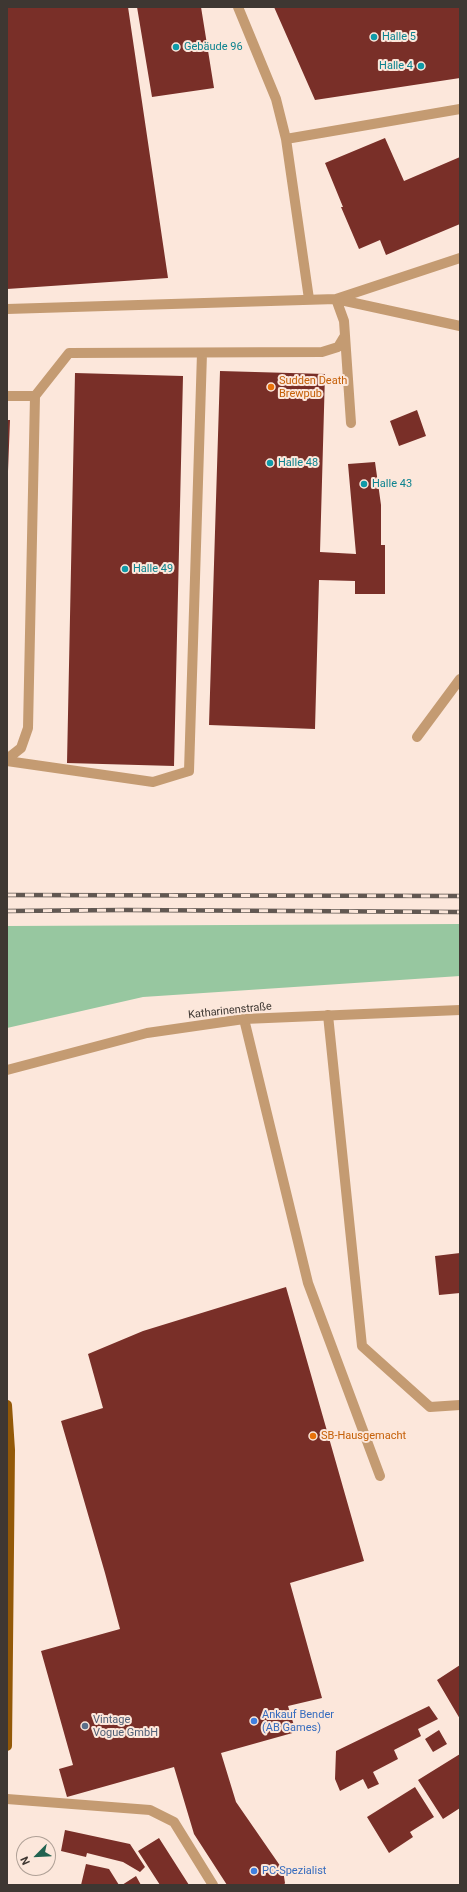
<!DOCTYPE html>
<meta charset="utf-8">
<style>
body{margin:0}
#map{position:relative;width:467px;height:1892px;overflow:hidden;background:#fce7db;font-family:Roboto,sans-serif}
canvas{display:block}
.frame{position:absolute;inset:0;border:8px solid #3e3732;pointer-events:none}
.north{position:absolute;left:16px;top:1836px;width:40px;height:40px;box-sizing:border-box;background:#fce7db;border:1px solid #b0a197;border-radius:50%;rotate:246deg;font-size:11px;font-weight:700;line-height:16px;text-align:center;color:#3e3732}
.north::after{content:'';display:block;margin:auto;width:14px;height:18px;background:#226351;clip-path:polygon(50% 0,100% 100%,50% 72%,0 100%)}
</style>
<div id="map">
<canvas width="467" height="1892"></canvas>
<div class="frame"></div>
<div class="north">N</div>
</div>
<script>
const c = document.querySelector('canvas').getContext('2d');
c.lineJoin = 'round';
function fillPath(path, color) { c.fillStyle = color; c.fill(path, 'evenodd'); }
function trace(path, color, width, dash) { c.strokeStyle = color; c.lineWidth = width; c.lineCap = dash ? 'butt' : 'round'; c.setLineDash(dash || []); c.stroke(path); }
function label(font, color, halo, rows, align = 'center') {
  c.font = font + ' Roboto,sans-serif'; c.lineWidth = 4; c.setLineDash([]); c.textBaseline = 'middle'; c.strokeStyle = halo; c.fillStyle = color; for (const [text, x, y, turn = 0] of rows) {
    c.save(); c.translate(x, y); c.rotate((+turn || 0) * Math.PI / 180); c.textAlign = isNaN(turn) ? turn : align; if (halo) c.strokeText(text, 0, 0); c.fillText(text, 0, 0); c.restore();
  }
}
const green = new Path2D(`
 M 460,924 L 460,976 L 143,997 L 7,1028 L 7,926 Z`);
const building = new Path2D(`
 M 7,7 L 128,7 L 168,278 L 7,289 Z
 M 137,7 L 201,7 L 214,88 L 152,97 Z
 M 274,7 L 460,7 L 460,78 L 315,100 Z
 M 385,138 L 404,181 L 460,157 L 460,224 L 386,255 L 380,240 L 359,249 L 341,207 L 343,207 L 325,163 Z
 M 220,371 L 325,374 L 320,552 L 356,554 L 348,464 L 375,462 L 381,505 L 381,545 L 385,545 L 385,594 L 355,594 L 355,581 L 319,580 L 315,729 L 209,725 Z
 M 75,373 L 183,376 L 174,766 L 67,763 Z
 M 417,410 L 426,436 L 399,446 L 390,421 Z
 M 7,420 L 10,420 L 8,471 L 7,471 Z
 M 460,1253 L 460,1293 L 439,1295 L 435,1256 Z
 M 286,1287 L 364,1561 L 290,1583 L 322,1698 L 288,1706 L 296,1732 L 221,1753 L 236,1802 L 283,1870 L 285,1883 L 284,1885 L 227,1885 L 194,1834 L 174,1767 L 67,1797 L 59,1769 L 73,1765 L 41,1651 L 120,1629 L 105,1573 L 61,1421 L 103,1408 L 88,1354 L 143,1331 Z
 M 460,1665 L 460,1719 L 437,1680 Z
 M 429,1706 L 438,1719 L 418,1729 L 421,1736 L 394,1750 L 398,1759 L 373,1772 L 379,1784 L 368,1789 L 363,1779 L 340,1791 L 335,1779 L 336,1751 Z
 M 439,1730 L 447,1744 L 433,1752 L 425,1739 Z
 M 460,1754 L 460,1808 L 443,1819 L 418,1780 Z
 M 415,1787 L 434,1817 L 410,1832 L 413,1837 L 389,1853 L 367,1817 Z
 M 65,1830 L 130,1844 L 145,1867 L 140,1872 L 123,1862 L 87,1853 L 86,1857 L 61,1851 Z
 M 159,1838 L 189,1885 L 160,1885 L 138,1851 Z
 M 86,1864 L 109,1869 L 119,1885 L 81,1885 Z
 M 136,1876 L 141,1885 L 122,1885 Z`);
const lane = new Path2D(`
 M 238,7 L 276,99 L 286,139 L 309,299
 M 286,139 L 460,109
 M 7,309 L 336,299 L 460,326
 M 7,396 L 35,396 L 69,353 L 322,352 L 338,347 L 344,337
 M 351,423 L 344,321 L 336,299 L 460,258
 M 417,737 L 460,679
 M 7,759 L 21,748 L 28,728 L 35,396
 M 7,761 L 153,782 L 189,771 L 202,353
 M 328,1015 L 362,1346 L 430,1407 L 460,1405
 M 244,1019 L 308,1283 L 380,1476
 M 7,1799 L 150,1810 L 174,1822 L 213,1885`);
const street = new Path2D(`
 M 7,1070 L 147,1033 L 244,1019 L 460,1010`);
const primary = new Path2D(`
 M 7,1405 L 10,1450 L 7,1746`);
const rail = new Path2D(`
 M 7,895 L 460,896
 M 7,911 L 125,910 L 460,912`);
const markers = [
 [374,37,4,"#0f9aa8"],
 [176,47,4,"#0f9aa8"],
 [421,66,4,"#0f9aa8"],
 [271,387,4,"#e8710a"],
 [270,463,4,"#0f9aa8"],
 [364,484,4,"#0f9aa8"],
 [125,569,4,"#0f9aa8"],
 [313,1436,4,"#e8710a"],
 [254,1721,4,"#3f7fe0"],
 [85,1726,4,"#5c6f8a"],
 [254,1871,4,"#3f7fe0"]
];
const cultureNames = [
 ["Halle 5",382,37],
 ["Gebäude 96",184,47],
 ["Halle 4",413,66,"right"],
 ["Halle 48",278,463],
 ["Halle 43",372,484],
 ["Halle 49",133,569]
];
const foodNames = [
 ["Sudden Death",279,381],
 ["Brewpub",279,394],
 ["SB-Hausgemacht",321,1436]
];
const streetNames = [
 ["Katharinenstraße",230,1011,-6]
];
const shopNames = [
 ["Ankauf Bender",262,1715],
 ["(AB Games)",262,1728],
 ["PC-Spezialist",262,1871]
];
const serviceNames = [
 ["Vintage",93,1720],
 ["Vogue GmbH",93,1733]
];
fillPath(green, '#97c7a0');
fillPath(building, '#792f28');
trace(lane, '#c49b72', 10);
trace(street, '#c49b72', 10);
trace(primary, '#935908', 10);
trace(rail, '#625852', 4.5);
trace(rail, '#fce7db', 3, [9]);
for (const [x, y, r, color] of markers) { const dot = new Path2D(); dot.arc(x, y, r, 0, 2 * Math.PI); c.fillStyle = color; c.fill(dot); trace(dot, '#fce7db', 1.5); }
label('11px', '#0d838f', '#fce7db', cultureNames, 'left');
label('11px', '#c56008', '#fce7db', foodNames, 'left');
label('11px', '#3e3732', '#fce7db', streetNames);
label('11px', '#366cbe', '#fce7db', shopNames, 'left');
label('11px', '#4e5e75', '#fce7db', serviceNames, 'left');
</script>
